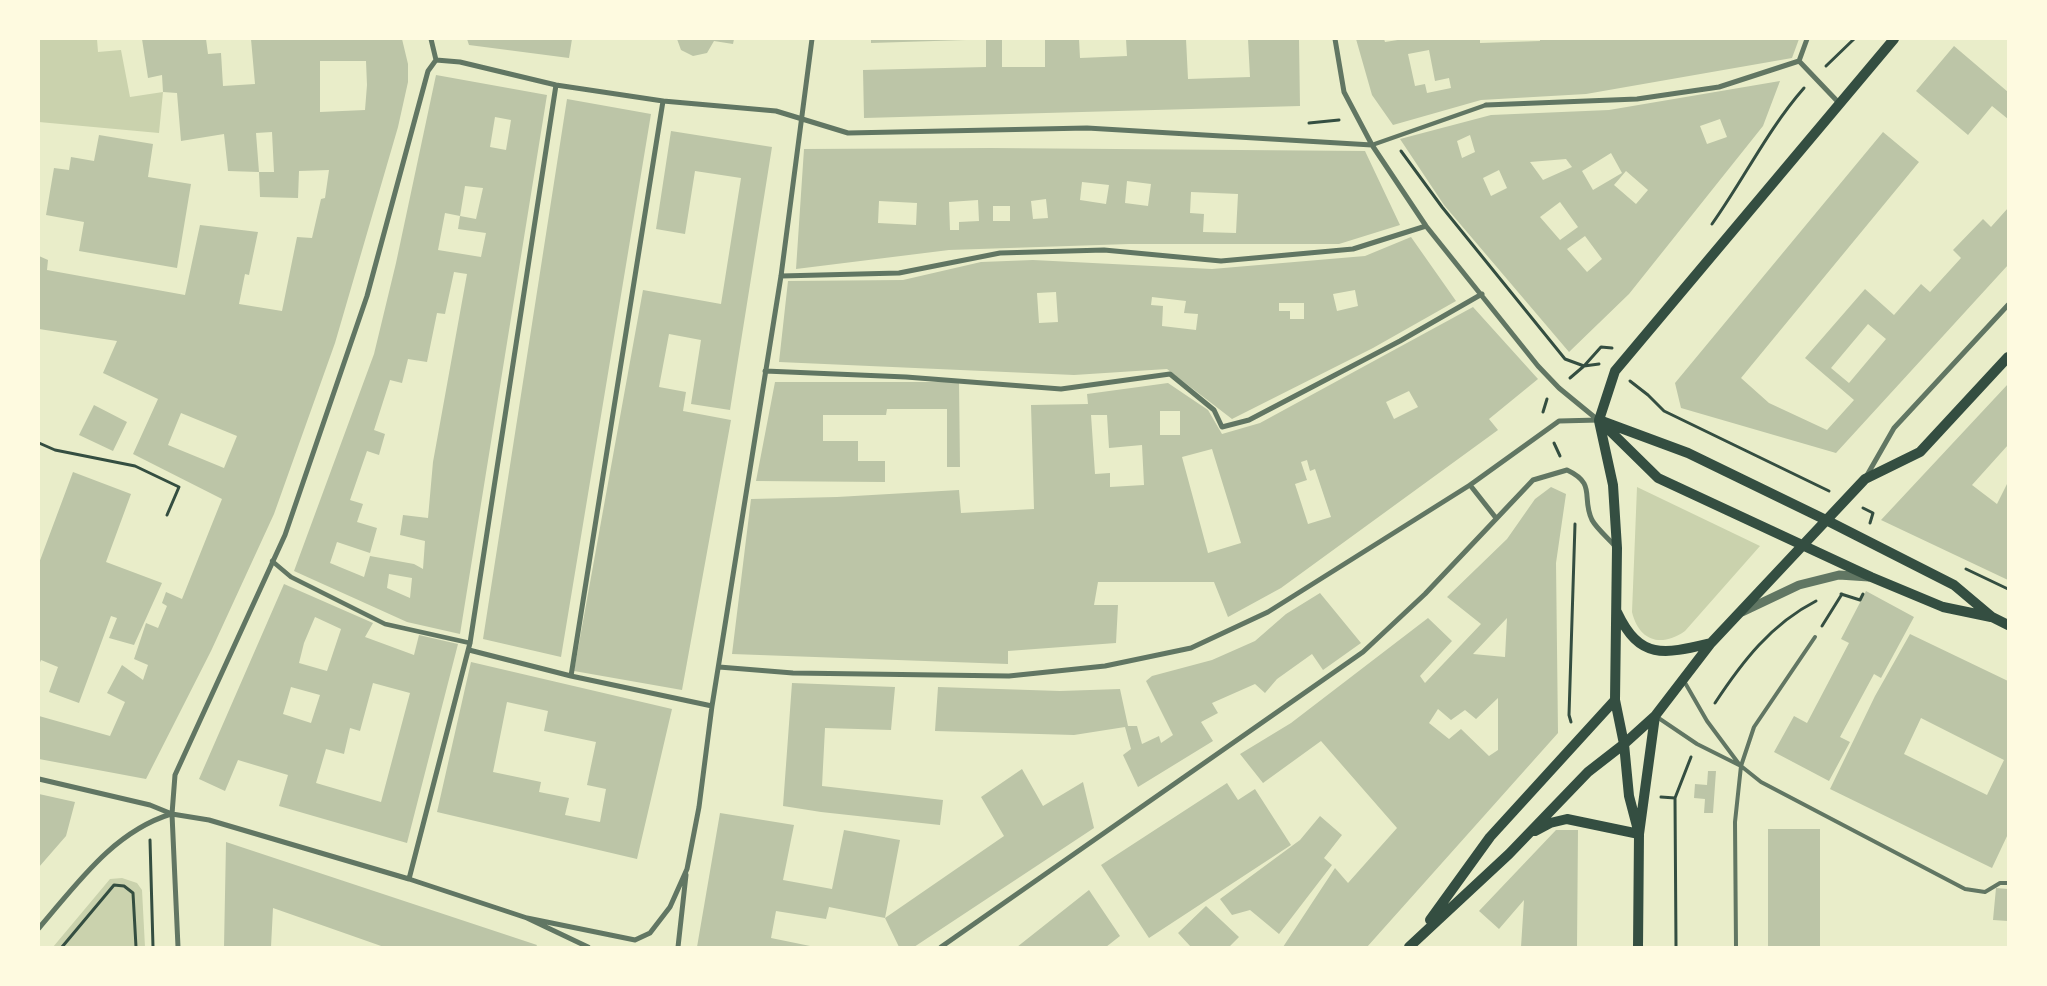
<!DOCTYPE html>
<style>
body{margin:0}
#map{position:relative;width:2047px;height:986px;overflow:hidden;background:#e9edc9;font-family:"Golos Text",sans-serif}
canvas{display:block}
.frame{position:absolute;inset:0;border:40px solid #fefae0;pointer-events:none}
</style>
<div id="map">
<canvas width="2047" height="986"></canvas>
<div class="frame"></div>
</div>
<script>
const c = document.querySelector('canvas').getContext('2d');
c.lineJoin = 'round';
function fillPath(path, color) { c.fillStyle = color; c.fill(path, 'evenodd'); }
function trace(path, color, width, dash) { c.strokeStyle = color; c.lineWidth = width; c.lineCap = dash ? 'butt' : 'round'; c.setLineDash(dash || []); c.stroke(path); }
const green = new Path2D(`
 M 39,39 L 97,39 L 98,52 L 121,50 L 130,97 L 163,92 L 159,133 L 39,122 Z
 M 1637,487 L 1760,546 L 1685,631 C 1661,648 1639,641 1632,612 Z
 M 122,878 L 137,883 L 142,890 L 145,947 L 53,947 L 110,879 Z`);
const building = new Path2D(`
 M 142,39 L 206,39 L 208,54 L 221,53 L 223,86 L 255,84 L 251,39 L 402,39 L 408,64 L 408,82 L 398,127 L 335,343 L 274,514 L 211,651 L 146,779 L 39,759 L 39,716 L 110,736 L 125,702 L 107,693 L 122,665 L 143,680 L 148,665 L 134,659 L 146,623 L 158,628 L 167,606 L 162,603 L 166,592 L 182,599 L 222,499 L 133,454 L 158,399 L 103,373 L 117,341 L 39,329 L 39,256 L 48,260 L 47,270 L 185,295 L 200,225 L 258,232 L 249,275 L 245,274 L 239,304 L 282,311 L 297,237 L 312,238 L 321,199 L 325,198 L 329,170 L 299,171 L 298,198 L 260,197 L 259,172 L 274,172 L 272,132 L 256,133 L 259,172 L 228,171 L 224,134 L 181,141 L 177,93 L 163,92 L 162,75 L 148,78 ZM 320,61 L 366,61 L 367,85 L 365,110 L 320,112 ZM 181,413 L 237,436 L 224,468 L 168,445 Z
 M 467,39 L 572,39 L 569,58 L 469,45 Z
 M 677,39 L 734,39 L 733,44 L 714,41 L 707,53 L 693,56 L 681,50 Z
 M 871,39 L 966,39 L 966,40 L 871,43 Z
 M 986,39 L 1002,39 L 1002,67 L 1045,67 L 1045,39 L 1079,39 L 1080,58 L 1127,56 L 1126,39 L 1186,39 L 1188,79 L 1250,77 L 1248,39 L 1299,39 L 1300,106 L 864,118 L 863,70 L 986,67 Z
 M 1356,39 L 1384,39 L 1385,42 L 1404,39 L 1480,39 L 1480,43 L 1540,41 L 1540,39 L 1799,39 L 1792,58 L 1586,94 L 1481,100 L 1393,125 L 1372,95 ZM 1429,50 L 1435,81 L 1449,78 L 1451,88 L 1427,93 L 1425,84 L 1415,86 L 1408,54 Z
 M 1954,46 L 2008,92 L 2008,119 L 1992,106 L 1968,135 L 1916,91 Z
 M 436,75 L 547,95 L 460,634 L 407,622 L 294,571 L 374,354 L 396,263 ZM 495,117 L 511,120 L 506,150 L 490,147 ZM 465,186 L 483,188 L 476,219 L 460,216 ZM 445,213 L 460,216 L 458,229 L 486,233 L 481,257 L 438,250 ZM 454,272 L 467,274 L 433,462 L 428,518 L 403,515 L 400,535 L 425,541 L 423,569 L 414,564 L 370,556 L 364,577 L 330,563 L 337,542 L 370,553 L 377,528 L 357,522 L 363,504 L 350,500 L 367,451 L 379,455 L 385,434 L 374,430 L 390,380 L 402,383 L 408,359 L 427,362 L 437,313 L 445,314 ZM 389,574 L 412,578 L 410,598 L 387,588 Z
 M 1780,81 L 1763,126 L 1629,294 L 1569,352 L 1444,205 L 1400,139 L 1491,115 L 1609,110 ZM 1720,119 L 1727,137 L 1707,144 L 1700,126 ZM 1470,135 L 1475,152 L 1462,158 L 1457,141 ZM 1611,153 L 1622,173 L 1593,190 L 1582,171 ZM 1566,159 L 1572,167 L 1543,180 L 1530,162 ZM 1499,170 L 1507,188 L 1491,196 L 1483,178 ZM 1626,171 L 1648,190 L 1636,204 L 1614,185 ZM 1560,202 L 1578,227 L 1560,240 L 1540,217 ZM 1585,236 L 1602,259 L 1587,272 L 1567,249 Z
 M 567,99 L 651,114 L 561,657 L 483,639 Z
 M 671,131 L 772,147 L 730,410 L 691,404 L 701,340 L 669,334 L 659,387 L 686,392 L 683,411 L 731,420 L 682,690 L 574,671 L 643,290 L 721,304 L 741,178 L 695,171 L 685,234 L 656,229 Z
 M 1883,132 L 1919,162 L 1741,378 L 1769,403 L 1827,430 L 1854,400 L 1805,358 L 1865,289 L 1894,315 L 1921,284 L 1930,292 L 1961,258 L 1953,250 L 1983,219 L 1991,227 L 2008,208 L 2008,265 L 1836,453 L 1681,408 L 1675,383 ZM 1868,324 L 1886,339 L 1849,383 L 1831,368 Z
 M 99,135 L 153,144 L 148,177 L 191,184 L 177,268 L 79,251 L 84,222 L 46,215 L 54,168 L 69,170 L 71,157 L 94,161 Z
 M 991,148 L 1365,151 L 1400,225 L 1339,244 L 1129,244 L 949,250 L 796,269 L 804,149 ZM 1127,181 L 1151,184 L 1148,206 L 1125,203 ZM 1082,182 L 1109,185 L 1106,204 L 1080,200 ZM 1191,192 L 1238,194 L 1236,233 L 1203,232 L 1204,214 L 1190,213 ZM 1046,199 L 1048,218 L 1033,219 L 1031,201 ZM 978,200 L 979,221 L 959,222 L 959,230 L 950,230 L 949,202 ZM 879,201 L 917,203 L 916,225 L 878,223 ZM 993,206 L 1010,206 L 1010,221 L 993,221 Z
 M 1411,237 L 1456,301 L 1373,348 L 1232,419 L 1167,369 L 1074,375 L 779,362 L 788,281 L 903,280 L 981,262 L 1033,260 L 1212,269 L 1365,256 ZM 1355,290 L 1358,306 L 1337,311 L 1333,294 ZM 1056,292 L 1058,322 L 1039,323 L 1037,293 ZM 1152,297 L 1186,301 L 1184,313 L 1198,314 L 1196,330 L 1162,326 L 1163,306 L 1151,305 ZM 1279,303 L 1304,303 L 1304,319 L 1290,319 L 1290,311 L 1279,311 Z
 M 1473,307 L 1538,379 L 1489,419 L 1498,430 L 1281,588 L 1228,617 L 1214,582 L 1098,582 L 1094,605 L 1118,605 L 1116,643 L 1008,651 L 1008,664 L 732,654 L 751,499 L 837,497 L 959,490 L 961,513 L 1034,509 L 1031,405 L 1088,404 L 1087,394 L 1168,383 L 1208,410 L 1222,434 L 1260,423 ZM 1409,391 L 1418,407 L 1394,419 L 1386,402 ZM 1160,411 L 1180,411 L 1180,435 L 1160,435 ZM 1091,415 L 1107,415 L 1109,448 L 1142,445 L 1144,485 L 1110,487 L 1110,473 L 1095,474 ZM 1212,449 L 1241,543 L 1208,553 L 1182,457 ZM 1307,460 L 1310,471 L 1315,469 L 1331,517 L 1308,524 L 1295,484 L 1307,480 L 1301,462 Z
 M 775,382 L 959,382 L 960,467 L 947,467 L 947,409 L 887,409 L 886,415 L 823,415 L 823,441 L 858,441 L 858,461 L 885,461 L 885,482 L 756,481 Z
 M 2008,384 L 2008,445 L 1972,485 L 1997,504 L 2008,482 L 2008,580 L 1881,520 Z
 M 94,405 L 127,422 L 113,451 L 79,435 Z
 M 73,472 L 131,494 L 106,562 L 162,583 L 134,645 L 109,638 L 117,618 L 111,616 L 79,703 L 49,692 L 58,667 L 41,660 L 39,665 L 39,563 Z
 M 1551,487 L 1566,494 L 1556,563 L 1558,733 L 1367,947 L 1283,947 L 1335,868 L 1348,883 L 1397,828 L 1321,741 L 1263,783 L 1240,754 L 1291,723 L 1428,618 L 1452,641 L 1420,676 L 1425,683 L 1481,624 L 1447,597 L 1507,539 L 1535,499 ZM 1507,618 L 1505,657 L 1473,654 ZM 1498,698 L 1498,750 L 1489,756 L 1461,729 L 1449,739 L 1429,723 L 1438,709 L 1451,720 L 1465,710 L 1476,719 Z
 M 284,584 L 373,623 L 365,637 L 414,655 L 419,635 L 458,644 L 407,843 L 279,806 L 288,775 L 238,760 L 225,791 L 199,779 ZM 315,617 L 341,629 L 327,671 L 299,663 L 304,643 ZM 373,683 L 410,693 L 381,802 L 316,783 L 326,749 L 344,754 L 350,728 L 360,731 ZM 291,687 L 320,695 L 311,723 L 283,714 Z
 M 1866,591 L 1914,617 L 1881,678 L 1874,674 L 1840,737 L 1850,742 L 1829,781 L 1774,752 L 1794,716 L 1807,723 L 1849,643 L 1841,639 Z
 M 1320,593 L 1361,643 L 1323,670 L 1312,654 L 1277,679 L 1265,693 L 1255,684 L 1212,703 L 1218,713 L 1201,722 L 1213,741 L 1138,787 L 1123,755 L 1131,749 L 1125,727 L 1074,735 L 935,731 L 938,687 L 1060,691 L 1120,689 L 1128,726 L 1137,726 L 1142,744 L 1159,736 L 1161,743 L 1173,735 L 1146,681 L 1152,676 L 1212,660 L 1255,641 L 1286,614 Z
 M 1910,634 L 2008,681 L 2008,834 L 1992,868 L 1830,789 L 1875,696 ZM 1921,718 L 2004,760 L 1987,795 L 1904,754 Z
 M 471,662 L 672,709 L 637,859 L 437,812 ZM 507,702 L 548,711 L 544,731 L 596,742 L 587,785 L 606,789 L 600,822 L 565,815 L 569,798 L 539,792 L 541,782 L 493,772 Z
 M 792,683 L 895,687 L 891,730 L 825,728 L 822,786 L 943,800 L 940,825 L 821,812 L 783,806 Z
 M 1022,769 L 1043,806 L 1083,782 L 1094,828 L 914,947 L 899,947 L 885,918 L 829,907 L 826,919 L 776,911 L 771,938 L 815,947 L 697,947 L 720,813 L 794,825 L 783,880 L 832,889 L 844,830 L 900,840 L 885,918 L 1004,836 L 981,797 Z
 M 1708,771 L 1716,771 L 1713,813 L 1704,813 L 1705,799 L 1694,798 L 1695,784 L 1707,785 Z
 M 1227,783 L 1238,800 L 1255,789 L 1291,845 L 1149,938 L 1101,865 Z
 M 39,794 L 75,802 L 66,836 L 39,867 Z
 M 1320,816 L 1342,835 L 1324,858 L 1332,865 L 1279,934 L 1250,910 L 1232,915 L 1220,899 L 1300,840 Z
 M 1768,829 L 1820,829 L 1820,947 L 1768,947 Z
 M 1556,830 L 1578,830 L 1577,947 L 1521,947 L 1524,900 L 1499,929 L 1479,911 Z
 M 226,842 L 537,945 L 536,947 L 384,947 L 273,908 L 271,947 L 224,947 Z
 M 1996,888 L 2008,889 L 2008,921 L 1993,920 Z
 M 1089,890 L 1120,936 L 1106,947 L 1017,947 Z
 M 1206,906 L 1239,937 L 1229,947 L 1191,947 L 1178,933 Z`);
const path = new Path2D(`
 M 1826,66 L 1854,39
 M 1309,123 L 1339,120
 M 1401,151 L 1442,207 L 1565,359 L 1584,366 L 1601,347 L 1612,348
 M 1712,224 C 1744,179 1768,129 1804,88
 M 1570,378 L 1584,366 L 1599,364
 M 1630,381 L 1648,395 L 1664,411 L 1829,491
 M 1543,412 L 1547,399
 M 39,443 L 55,450 L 135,466 L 179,487 L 167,515
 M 1554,443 L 1560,456
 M 1863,508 L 1873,513 L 1870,523
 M 1966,569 L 2008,589
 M 1841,594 L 1860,600 L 1863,594
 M 1822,626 L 1842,594
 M 1715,703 C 1742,662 1771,624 1816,601
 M 1571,722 L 1569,715 L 1575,524
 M 1661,797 L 1675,798
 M 150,840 L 153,947
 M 62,947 L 114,885 L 124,886 L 133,893 L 136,947
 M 1676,947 L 1675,798 L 1691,757`);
const service = new Path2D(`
 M 1684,681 L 1707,721 L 1739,764
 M 1657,717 L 1697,744 L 1741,766 L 1761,782 L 1965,889 L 1985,892 L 2000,883 L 2008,883
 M 1736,947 L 1735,822 L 1741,766 L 1754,727 L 1815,637`);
const pedestrian = new Path2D(`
 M 1372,145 L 1486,105
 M 272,561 L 291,577 L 385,624 L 470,643`);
const minor = new Path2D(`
 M 431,39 L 436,60
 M 1335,39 L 1344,92 L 1372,145 L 1426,226 L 1538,366 L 1559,388 L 1598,420
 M 436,60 L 460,62 L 556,85 L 663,101 L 776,111 L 848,133 L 1087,128 L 1372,145
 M 1799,61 L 1840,104
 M 1799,61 L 1807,39
 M 1486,105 L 1637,99 L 1719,87 L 1799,61
 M 781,276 L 899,273 L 1000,253 L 1104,250 L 1221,261 L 1353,249 L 1426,226
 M 765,371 L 906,377 L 1061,389 L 1170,374 L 1214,410 L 1222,427 L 1249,420 L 1400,341 L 1482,294
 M 1866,477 L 1894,428 L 2008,305
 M 1470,485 L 1496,518
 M 469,650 L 571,676 L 712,706
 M 719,667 L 793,673 L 1009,676 L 1105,666 L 1191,648 L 1268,612 L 1470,485 L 1559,421 L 1599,420
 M 571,676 L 663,101
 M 39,779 L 150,805 L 172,814 L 209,820 L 409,879 L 527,918 L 588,947
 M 409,879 L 470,643 L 556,85
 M 527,918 L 635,940 L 650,933 L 670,907 L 687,869 L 699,807 L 712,706 L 781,276 L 812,39
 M 39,928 C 77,884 113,832 171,814
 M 178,947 L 172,814 L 175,775 L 285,535 L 367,296 L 428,71 L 436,60
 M 678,947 L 686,875
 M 941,947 L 1363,652 L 1425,594 L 1533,480 L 1567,470 C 1597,484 1581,497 1592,520 C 1597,529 1609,539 1616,547`);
const tertiary = new Path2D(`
 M 1742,612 L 1799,585 L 1839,575 L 1869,577`);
const secondary = new Path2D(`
 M 1599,420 L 1615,371 L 1894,39
 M 1599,420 L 1688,453 L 1828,521 L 1954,585 L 1992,617 L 2008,625
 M 1599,421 L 1613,485 L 1617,548 L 1615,700 L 1624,744 L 1629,796 L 1639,834
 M 1602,423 L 1658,478 L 1871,577 L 1943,607 L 1991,617
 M 1617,612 C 1640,661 1665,654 1711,643
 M 1535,831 L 1550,823 L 1567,819 L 1639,834
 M 1430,920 L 1490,837 L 1615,700
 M 1409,947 L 1509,854 L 1588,772 L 1624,744 L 1655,716 L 1711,643 L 1865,479 L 1920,452 L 2008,357
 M 1638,947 L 1639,834 L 1655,716`);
fillPath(green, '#cad2ad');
fillPath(building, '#bcc5a7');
trace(path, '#344e41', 3);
trace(service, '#617663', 4);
trace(pedestrian, '#617663', 4.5);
trace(minor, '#617663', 5);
trace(tertiary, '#617663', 9);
trace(secondary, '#344e41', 10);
</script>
